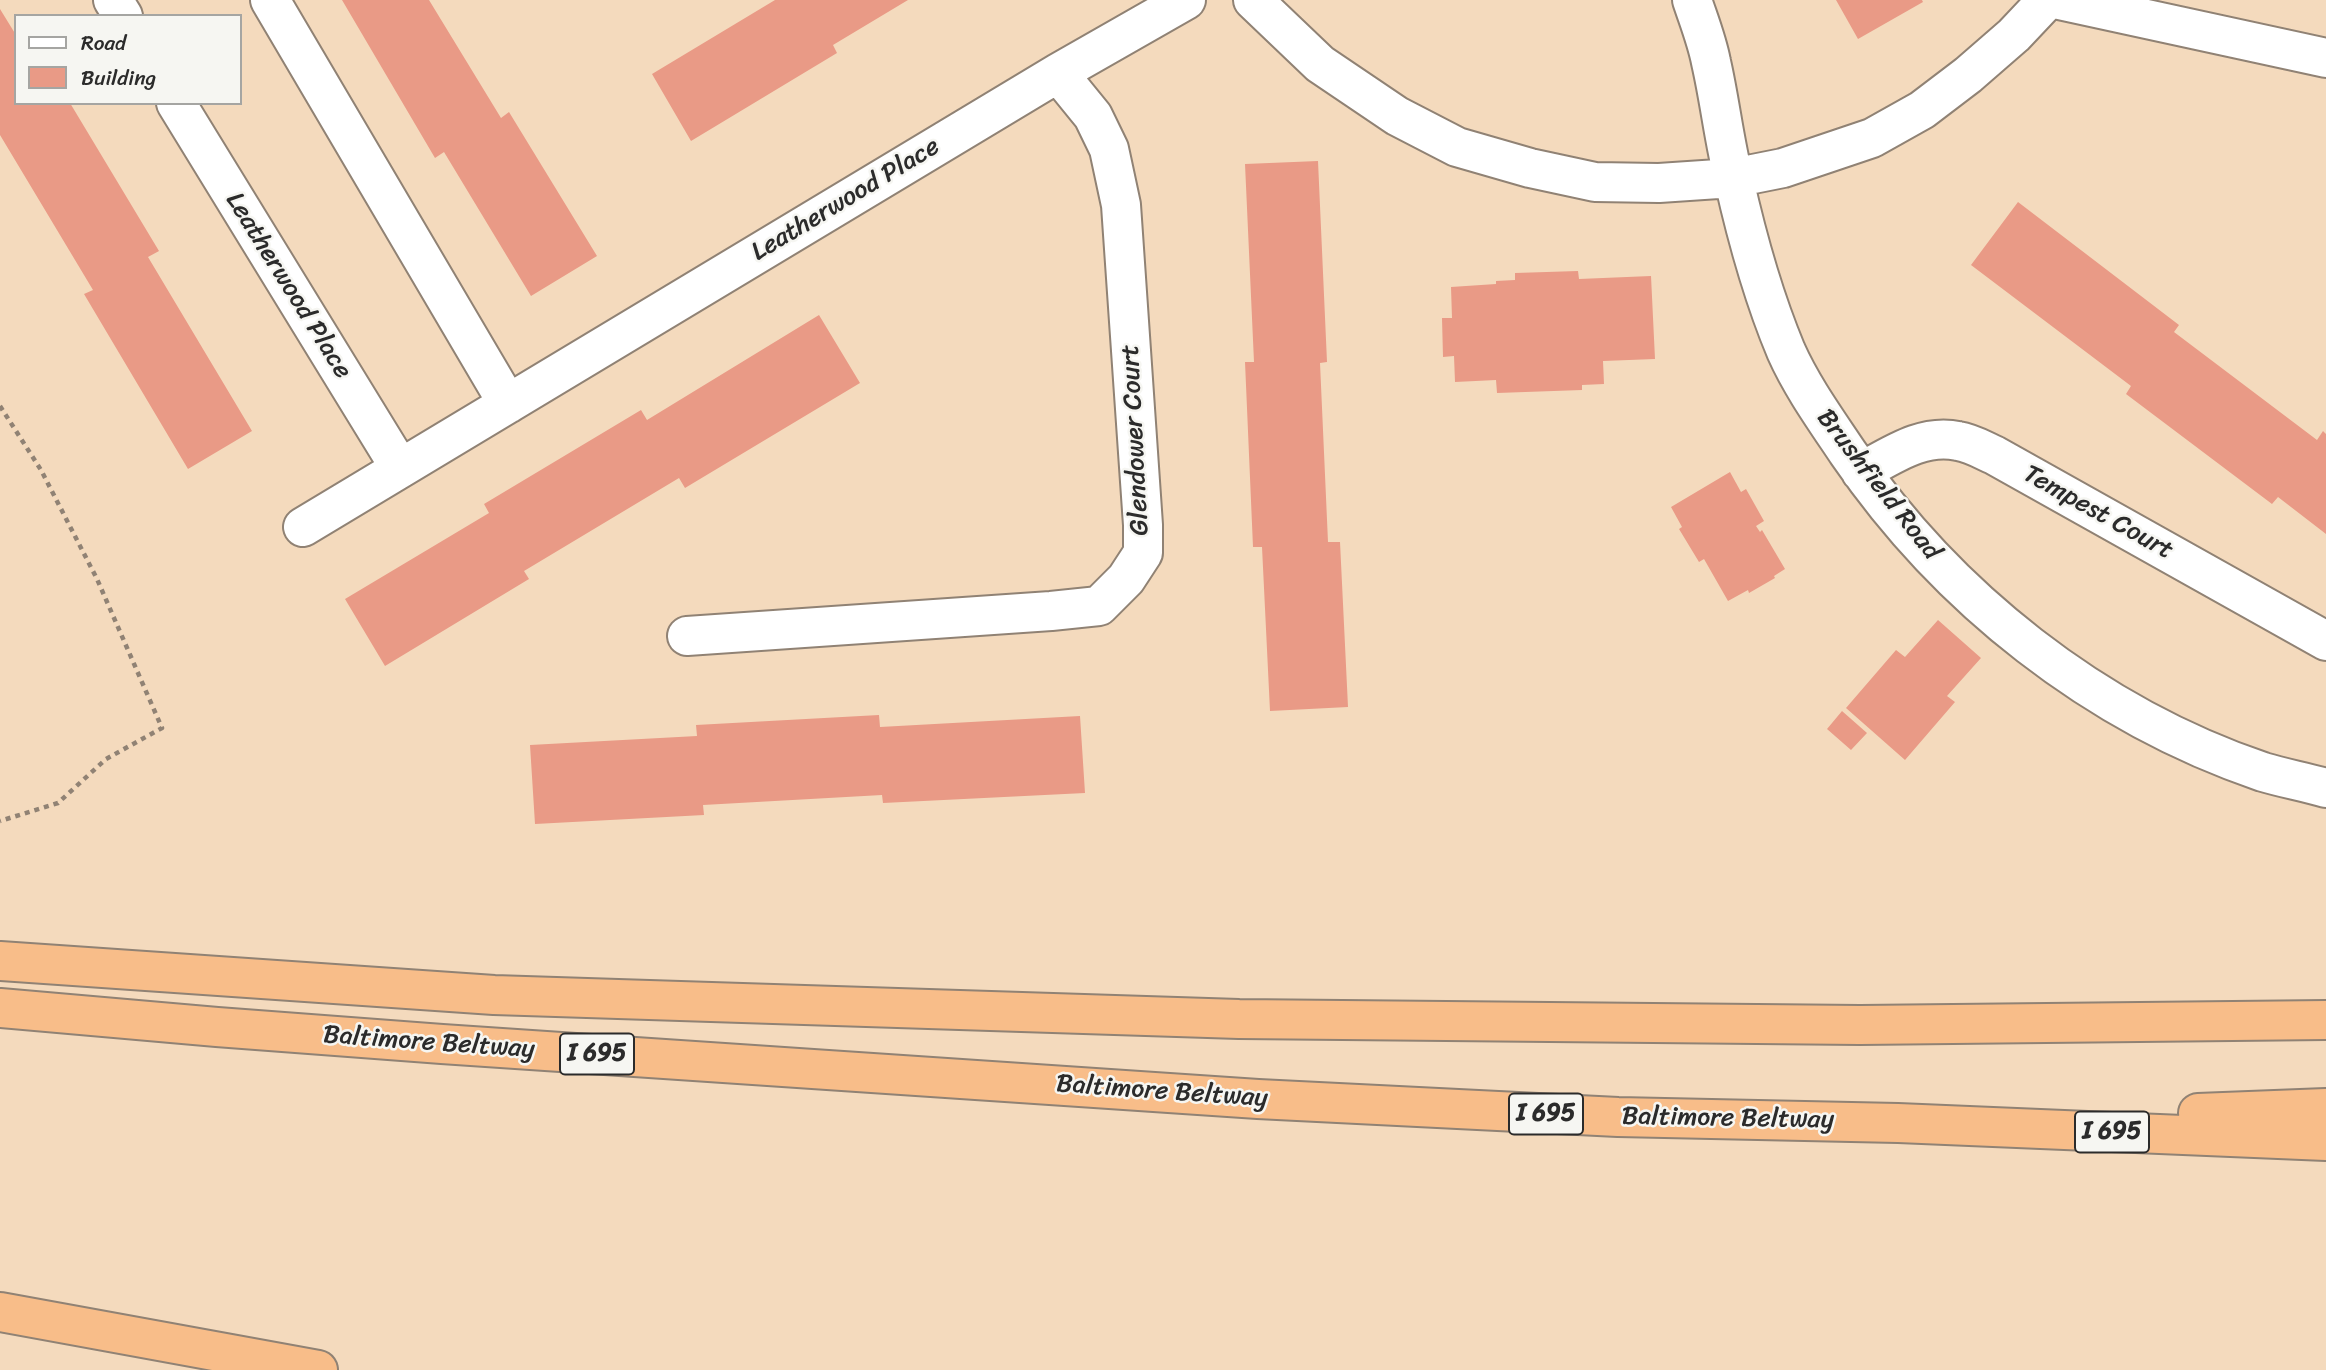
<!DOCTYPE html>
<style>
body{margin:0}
#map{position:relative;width:2326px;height:1370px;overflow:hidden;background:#f4dabd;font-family:Sriracha,sans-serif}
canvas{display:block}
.legend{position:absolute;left:14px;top:14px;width:228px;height:91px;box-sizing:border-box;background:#f6f6f2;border:2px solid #a5a5a2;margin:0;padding:9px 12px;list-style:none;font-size:21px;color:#2b2b2b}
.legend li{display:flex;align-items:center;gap:14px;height:35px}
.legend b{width:35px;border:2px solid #a5a5a2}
</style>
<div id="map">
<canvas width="2326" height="1370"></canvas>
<ul class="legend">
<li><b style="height:9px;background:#fff"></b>Road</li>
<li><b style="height:19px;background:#e99a86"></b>Building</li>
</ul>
</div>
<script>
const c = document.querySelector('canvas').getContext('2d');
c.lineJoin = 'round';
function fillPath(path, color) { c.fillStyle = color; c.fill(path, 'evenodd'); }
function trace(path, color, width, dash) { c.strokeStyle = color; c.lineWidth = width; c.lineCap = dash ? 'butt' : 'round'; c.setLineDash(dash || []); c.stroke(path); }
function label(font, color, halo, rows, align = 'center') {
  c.font = font + ' Sriracha,sans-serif'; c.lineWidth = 5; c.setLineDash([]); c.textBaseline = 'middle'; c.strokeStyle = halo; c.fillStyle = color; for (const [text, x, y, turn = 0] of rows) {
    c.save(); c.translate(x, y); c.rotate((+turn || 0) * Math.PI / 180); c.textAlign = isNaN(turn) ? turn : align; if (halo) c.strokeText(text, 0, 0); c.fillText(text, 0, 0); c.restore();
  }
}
const building = new Path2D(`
 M 342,0 L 429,0 L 501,118 L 509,112 L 597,256 L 531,296 L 444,152 L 435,158 Z
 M 775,0 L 908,0 L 833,45 L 837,53 L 691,141 L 652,74 Z
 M 1836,0 L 1922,0 L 1923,2 L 1858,39 Z
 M 0,9 L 16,35 L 16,103 L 70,103 L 159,251 L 148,257 L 252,431 L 188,469 L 84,294 L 93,290 L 0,135 Z
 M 1318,161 L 1327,362 L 1320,363 L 1328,542 L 1340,542 L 1348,707 L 1270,711 L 1262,547 L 1253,547 L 1245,362 L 1254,362 L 1245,164 Z
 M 2018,202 L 2179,325 L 2174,332 L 2317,440 L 2323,431 L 2326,434 L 2326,534 L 2278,497 L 2272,504 L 2126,394 L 2131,386 L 1971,265 Z
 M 1578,271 L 1579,279 L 1651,276 L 1655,359 L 1603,361 L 1604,384 L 1582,385 L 1582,390 L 1497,393 L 1496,380 L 1455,382 L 1454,356 L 1443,357 L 1442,318 L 1452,318 L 1451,287 L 1496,284 L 1496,281 L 1515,280 L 1515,273 Z
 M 819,315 L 860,383 L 685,488 L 679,478 L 524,571 L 529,579 L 385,666 L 345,599 L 489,513 L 484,504 L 641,410 L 647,420 Z
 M 1730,472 L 1741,492 L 1746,489 L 1764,521 L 1756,526 L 1760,532 L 1762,530 L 1785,569 L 1774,576 L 1775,578 L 1749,593 L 1748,590 L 1728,601 L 1704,559 L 1699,562 L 1679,529 L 1682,527 L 1671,507 Z
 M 1938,620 L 1981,658 L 1947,696 L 1955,702 L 1905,760 L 1846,708 L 1896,650 L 1905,657 Z
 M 1842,711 L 1867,733 L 1851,750 L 1827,729 Z
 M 879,715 L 880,727 L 1080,716 L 1085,793 L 883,803 L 882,795 L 703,805 L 704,815 L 535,824 L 530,745 L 697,736 L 696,725 Z`);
const path = new Path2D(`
 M 0,406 L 41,470 L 97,579 L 162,728 L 106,759 L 58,803 L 0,821`);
const street = new Path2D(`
 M 113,0 L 123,16
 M 270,0 L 508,404
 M 1253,0 L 1320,64 L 1397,116 L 1457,147 L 1530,168 L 1595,182 L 1659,183 L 1733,178 L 1783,168 L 1872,138 L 1922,110 L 1968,75 L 2014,35 L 2047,0
 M 1692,0 C 1699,21 1707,41 1711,62 C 1720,101 1724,141 1734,180 C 1747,238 1763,296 1786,351 C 1802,387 1826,420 1848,453 C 1947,598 2095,715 2263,772 C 2283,778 2305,782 2326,788
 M 2059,0 L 2326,58
 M 176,103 L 400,468
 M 1861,472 C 1891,456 1923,433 1958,441 C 1971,443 1983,450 1994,455 L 2326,641
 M 303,527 L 1058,73 L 1186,0
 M 687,636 L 1051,611 L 1099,606 L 1126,579 L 1143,553 L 1143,525 L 1121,205 L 1109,149 L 1093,116 L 1058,73`);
const highway = new Path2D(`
 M 0,961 L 494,995 L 1239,1019 L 1860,1025 L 2326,1020
 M 0,1008 L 217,1027 L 442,1044 L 1258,1099 L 1618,1117 L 1898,1123 L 2326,1141
 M 2198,1113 L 2326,1108
 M 0,1312 L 318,1370`);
const shields = [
 [597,1054,74],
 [1546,1114,74],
 [2112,1132,74]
];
const shieldNames = [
 ["I 695",597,1054],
 ["I 695",1546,1114],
 ["I 695",2112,1132]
];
const streetNames = [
 ["Leatherwood Place",846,200,-31],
 ["Leatherwood Place",288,286,58],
 ["Glendower Court",1136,440,-93],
 ["Brushfield Road",1878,485,52],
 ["Tempest Court",2098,513,29],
 ["Baltimore Beltway",429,1043,4],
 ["Baltimore Beltway",1162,1092,4],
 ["Baltimore Beltway",1728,1119,1]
];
fillPath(building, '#e99a86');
trace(street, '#908274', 42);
trace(highway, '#908274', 42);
trace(path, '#908274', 4.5, [5, 5]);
trace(street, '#fff', 38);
trace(highway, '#f8bd89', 38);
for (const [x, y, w] of shields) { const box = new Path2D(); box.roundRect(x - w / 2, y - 20.5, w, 41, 5); c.fillStyle = '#f6f6f2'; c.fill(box); trace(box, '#2b2b2b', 2); }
label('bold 24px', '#2b2b2b', null, shieldNames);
label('26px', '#2b2b2b', '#f6f6f2', streetNames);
</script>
